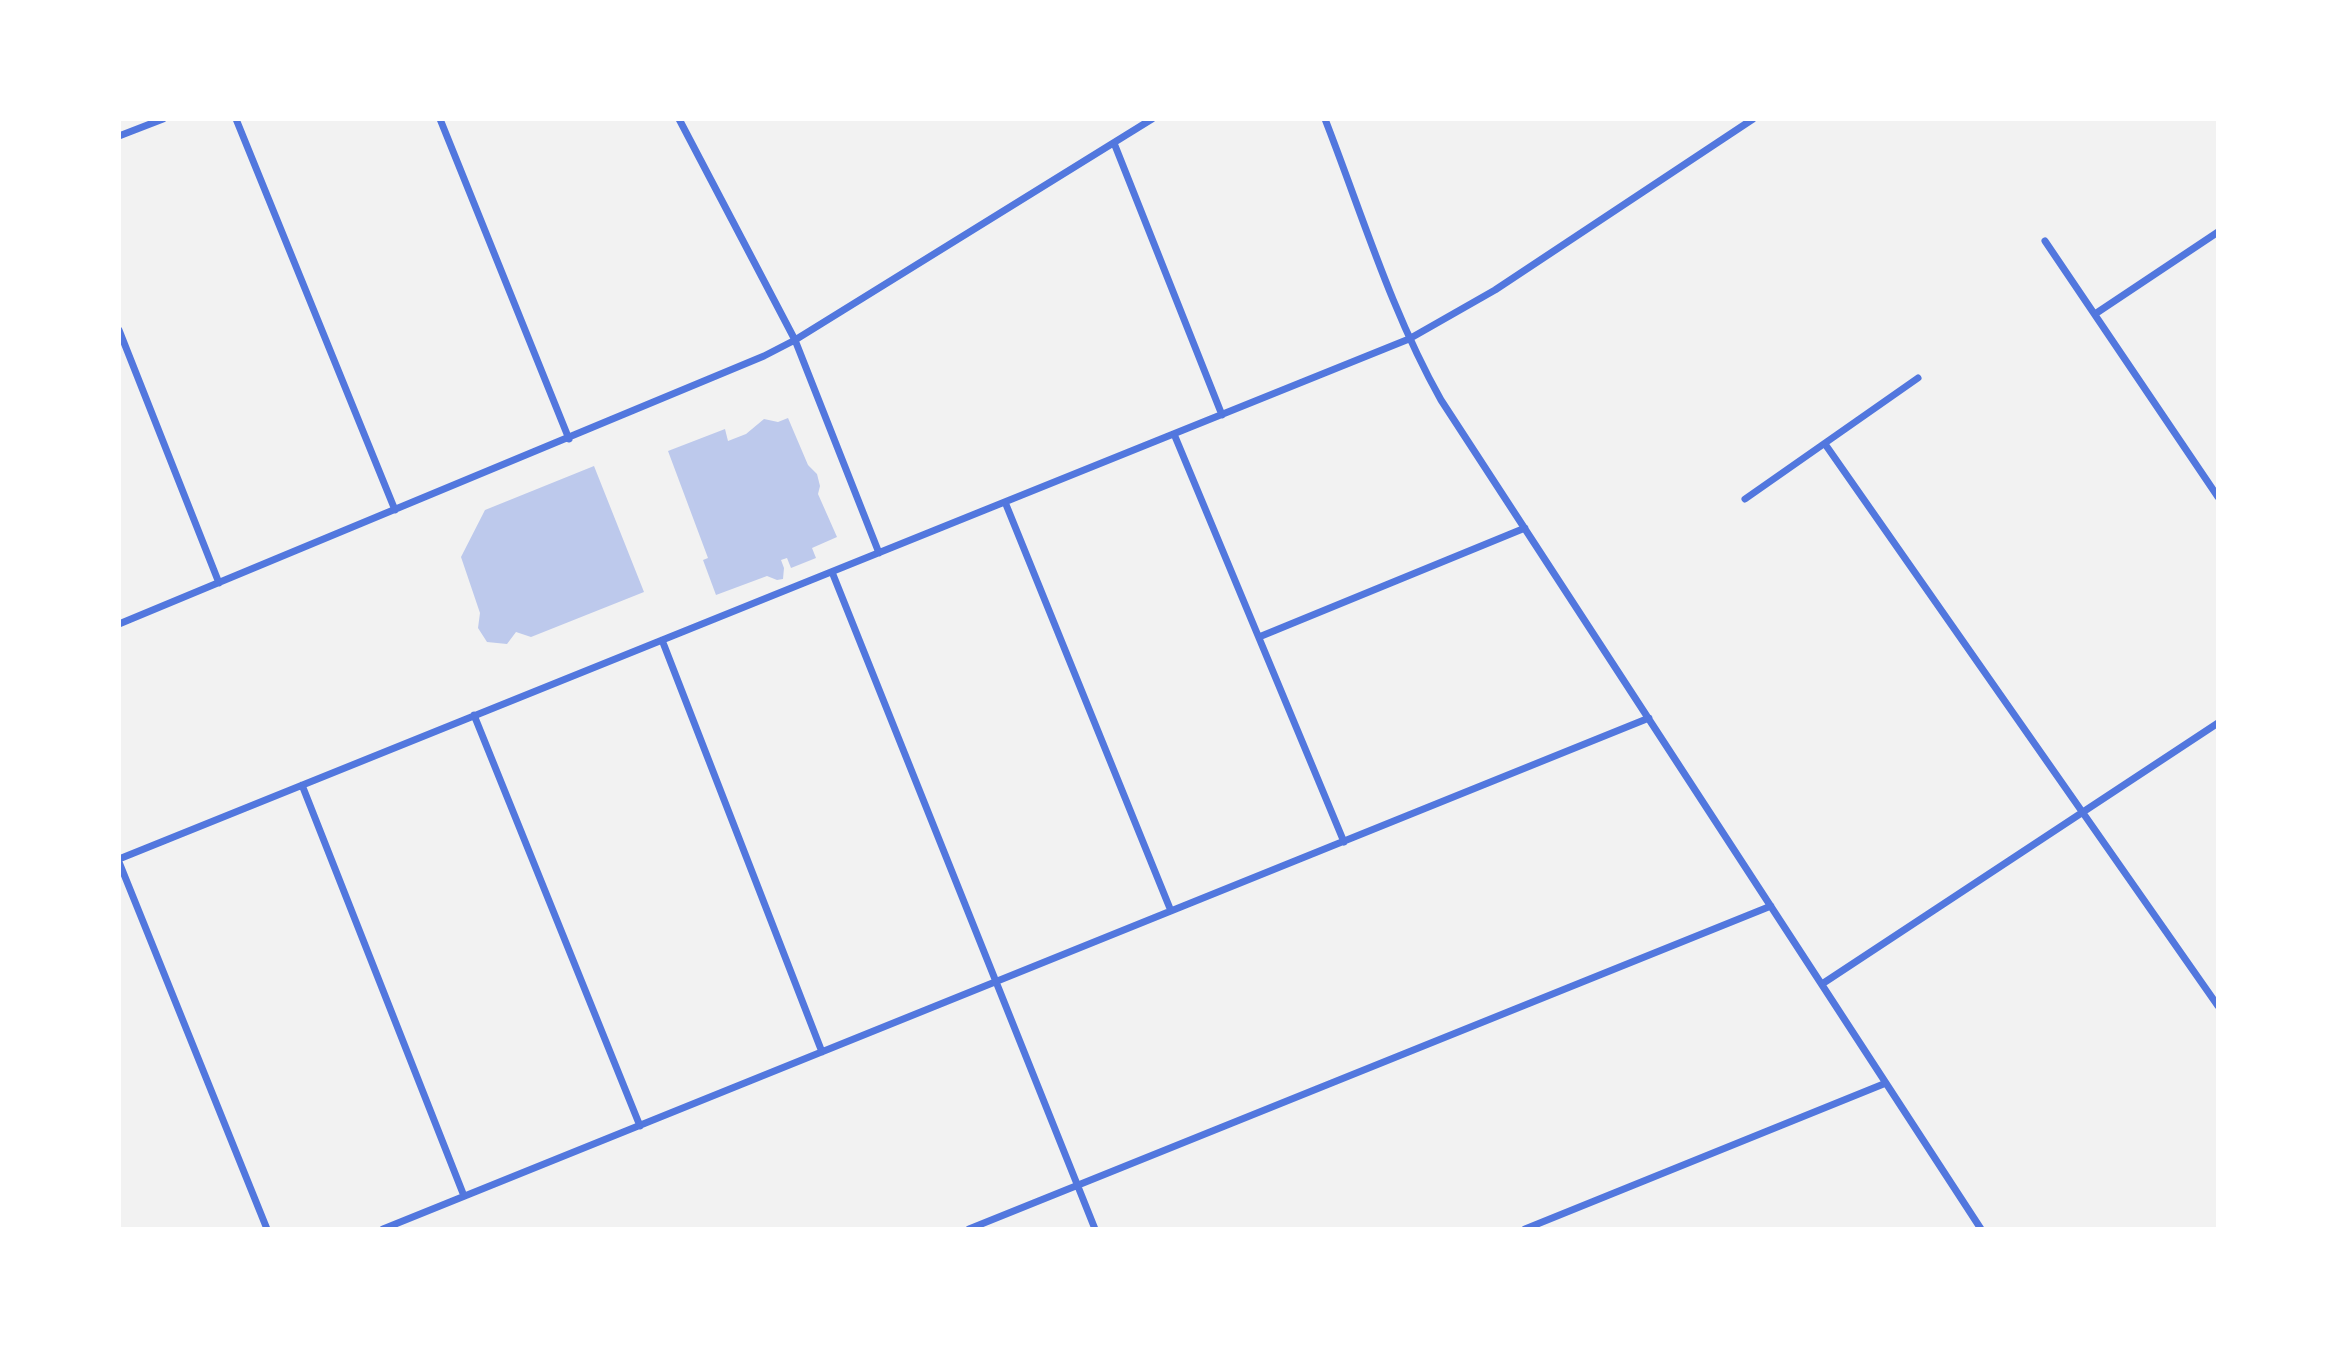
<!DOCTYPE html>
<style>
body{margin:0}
#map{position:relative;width:2337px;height:1348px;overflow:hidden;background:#f2f2f2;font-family:"Sofia Sans Condensed",sans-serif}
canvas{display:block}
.frame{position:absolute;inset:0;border:121px solid #fff;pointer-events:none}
</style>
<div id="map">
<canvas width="2337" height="1348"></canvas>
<div class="frame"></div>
</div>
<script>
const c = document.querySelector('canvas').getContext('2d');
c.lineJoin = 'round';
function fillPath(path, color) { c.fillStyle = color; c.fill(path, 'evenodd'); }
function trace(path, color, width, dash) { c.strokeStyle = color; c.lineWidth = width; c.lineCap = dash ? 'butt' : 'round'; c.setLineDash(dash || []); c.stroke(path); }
const building = new Path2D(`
 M 788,418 L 808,465 L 817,474 L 820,486 L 818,494 L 837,537 L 812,548 L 816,558 L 791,568 L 787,558 L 781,560 L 784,568 L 783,579 L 777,580 L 767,576 L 716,595 L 703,560 L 708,558 L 668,451 L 725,429 L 728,441 L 746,434 L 764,419 L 778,422 Z
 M 594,466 L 644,592 L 531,637 L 516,632 L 507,644 L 487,642 L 478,628 L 480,613 L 461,557 L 485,510 Z`);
const minor = new Path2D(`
 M 236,119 L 395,510
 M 440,119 L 569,439
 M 679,119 L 795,340 L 879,553
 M 1325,119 C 1362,214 1391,311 1441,400 L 1981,1229
 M 119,136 L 163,119
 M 1114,143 L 1222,415
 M 2045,241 L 2218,497
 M 2095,314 L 2218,232
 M 119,330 L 219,583
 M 1174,434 L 1344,842
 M 1825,444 L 2218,1006
 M 1745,499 L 1918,378
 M 1005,502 L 1171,911
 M 832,572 L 1095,1229
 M 119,624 L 764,356 L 795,340 L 1152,119
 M 1259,637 L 1525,528
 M 662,640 L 822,1052
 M 474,715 L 640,1126
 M 302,785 L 464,1196
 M 119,859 L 1409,339 L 1495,290 L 1753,119
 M 119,862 L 267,1229
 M 1822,984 L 2218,723
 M 383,1229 L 1649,718
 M 969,1229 L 1771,906
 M 1525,1229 L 1886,1083`);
fillPath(building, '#bdc9ec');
trace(minor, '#5277de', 7);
</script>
